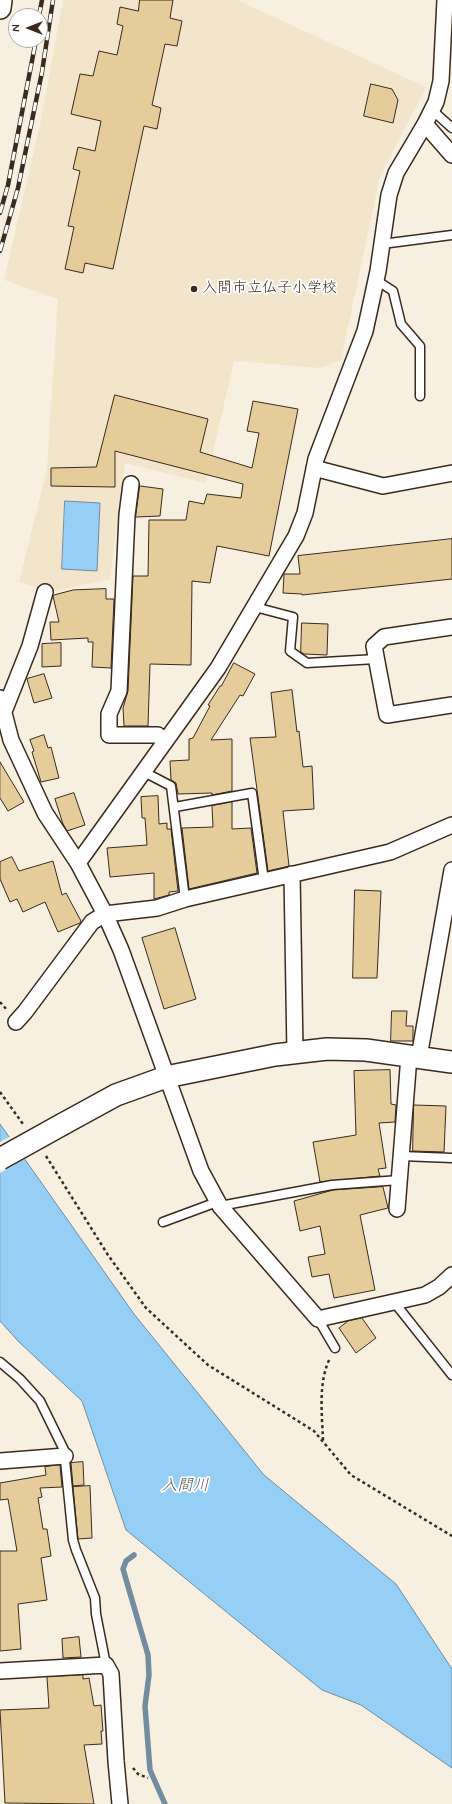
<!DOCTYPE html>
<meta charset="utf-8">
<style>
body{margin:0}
#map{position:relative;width:452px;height:1804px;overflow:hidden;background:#f7f0e1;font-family:Mynerve,sans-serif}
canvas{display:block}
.north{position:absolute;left:8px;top:8px;width:40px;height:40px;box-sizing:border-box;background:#fff;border:1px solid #b1aaa5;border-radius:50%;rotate:270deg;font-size:11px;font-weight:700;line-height:16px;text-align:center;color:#3b2a1e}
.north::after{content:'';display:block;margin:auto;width:14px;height:18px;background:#3b2a1e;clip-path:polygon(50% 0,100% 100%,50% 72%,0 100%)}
</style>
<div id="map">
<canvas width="452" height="1804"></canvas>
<div class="north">N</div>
</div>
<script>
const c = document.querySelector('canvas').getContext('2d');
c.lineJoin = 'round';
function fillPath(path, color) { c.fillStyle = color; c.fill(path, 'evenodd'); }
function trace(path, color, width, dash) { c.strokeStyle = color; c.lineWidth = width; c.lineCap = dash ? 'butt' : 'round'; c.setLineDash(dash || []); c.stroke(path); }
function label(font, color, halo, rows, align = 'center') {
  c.font = font + ' Mynerve,"Klee One",sans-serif'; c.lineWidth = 3.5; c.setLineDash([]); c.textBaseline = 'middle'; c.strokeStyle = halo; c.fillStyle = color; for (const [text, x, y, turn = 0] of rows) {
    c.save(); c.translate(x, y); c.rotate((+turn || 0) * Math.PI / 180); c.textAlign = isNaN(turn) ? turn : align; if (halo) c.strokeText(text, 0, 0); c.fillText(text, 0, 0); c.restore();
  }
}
const built = new Path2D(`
 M 63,0 L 237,0 L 426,87 L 380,176 L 341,360 L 320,368 L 234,361 L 206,483 L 125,463 L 110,579 L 50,592 L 19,582 L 47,468 L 58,299 L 4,280 L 40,125 Z`);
const water = new Path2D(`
 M 65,501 L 100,503 L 97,571 L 62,569 Z
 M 0,1124 L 134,1314 L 264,1475 L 396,1584 L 452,1669 L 452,1768 L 361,1705 L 322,1690 L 126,1530 L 82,1401 L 19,1342 L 0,1321 Z`);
const pier = new Path2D(`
 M 11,1136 L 27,1158 L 0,1173 L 0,1142 Z`);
const stream = new Path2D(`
 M 134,1555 L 126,1561 L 123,1569 L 148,1655 L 149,1675 L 145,1706 L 150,1770 L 165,1804`);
const building = new Path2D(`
 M 140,0 L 173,0 L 170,18 L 182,21 L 177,46 L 165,44 L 152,105 L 161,108 L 157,129 L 144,126 L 113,269 L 85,263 L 83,273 L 65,269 L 74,227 L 68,226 L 80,171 L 73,169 L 78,147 L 95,151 L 101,121 L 71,114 L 80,74 L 93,76 L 99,51 L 117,55 L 123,26 L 117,24 L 120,7 L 138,11 Z
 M 371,84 L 392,89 L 398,100 L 393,123 L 364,116 Z
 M 115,395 L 208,419 L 200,452 L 252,468 L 259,433 L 247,431 L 253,401 L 298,409 L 269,556 L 217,546 L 210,583 L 192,581 L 191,665 L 150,664 L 148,726 L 124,726 L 123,708 L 128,691 L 133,576 L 148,576 L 149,520 L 186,520 L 189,501 L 204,504 L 207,494 L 241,498 L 243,484 L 115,451 L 115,487 L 51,486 L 51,468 L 96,467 Z
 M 140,486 L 163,489 L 160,516 L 136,517 Z
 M 452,539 L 452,579 L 302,595 L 302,594 L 283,593 L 284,574 L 300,574 L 298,556 Z
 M 106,589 L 106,599 L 114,599 L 111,668 L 92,667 L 93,642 L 88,642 L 88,638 L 51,640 L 50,622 L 59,622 L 53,596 L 54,595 L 73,590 Z
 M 302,623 L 328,624 L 327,655 L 304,654 L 301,652 Z
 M 61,643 L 61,666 L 42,667 L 42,644 Z
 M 234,663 L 255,674 L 243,696 L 240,695 L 211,740 L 232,739 L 232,791 L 212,795 L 212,793 L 178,794 L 176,783 L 171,780 L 170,761 L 189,760 L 189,739 L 193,738 L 210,706 L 208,705 L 220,686 L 221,686 Z
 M 44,674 L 52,698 L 34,703 L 27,679 Z
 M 292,690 L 297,732 L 299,731 L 303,767 L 312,766 L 314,809 L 283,811 L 289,866 L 268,871 L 250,738 L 276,737 L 271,693 Z
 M 44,735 L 48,748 L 51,747 L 59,778 L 41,782 L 32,752 L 34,751 L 30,740 Z
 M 0,762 L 24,802 L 8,811 L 0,798 Z
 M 74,793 L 85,825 L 67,831 L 63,824 L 55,799 Z
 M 158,796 L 159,824 L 167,823 L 167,829 L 171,829 L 178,891 L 169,892 L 169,895 L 154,899 L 154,873 L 110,877 L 107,848 L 147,845 L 145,818 L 142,818 L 141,797 Z
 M 232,802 L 232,829 L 251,828 L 257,873 L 189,889 L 182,828 L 213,827 L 212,806 Z
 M 12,857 L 19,871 L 53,861 L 62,895 L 66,893 L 81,921 L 80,923 L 58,932 L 45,902 L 23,912 L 17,899 L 10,902 L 0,879 L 0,862 Z
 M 355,890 L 381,891 L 377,978 L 353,978 Z
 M 175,928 L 196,999 L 164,1009 L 142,938 Z
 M 392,1011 L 407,1011 L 406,1026 L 413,1026 L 413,1041 L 391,1041 Z
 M 390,1070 L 391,1104 L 396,1105 L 395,1122 L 379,1123 L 386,1168 L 378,1169 L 380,1176 L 320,1182 L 313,1142 L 356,1135 L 354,1071 Z
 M 414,1105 L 446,1106 L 444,1152 L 413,1151 Z
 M 383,1187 L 388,1208 L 360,1215 L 375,1290 L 334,1298 L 329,1274 L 312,1277 L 308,1257 L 325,1254 L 320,1226 L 300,1231 L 294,1201 L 333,1190 Z
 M 362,1318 L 376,1338 L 356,1353 L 339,1328 L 348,1321 Z
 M 83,1462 L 84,1485 L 73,1486 L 71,1463 Z
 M 60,1465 L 62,1487 L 40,1488 L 42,1497 L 38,1498 L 43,1529 L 47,1529 L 51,1556 L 41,1558 L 47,1600 L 18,1604 L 21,1649 L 0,1651 L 0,1551 L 17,1551 L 8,1499 L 0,1500 L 0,1483 L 46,1475 L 45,1467 Z
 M 90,1486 L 92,1538 L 78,1539 L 73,1487 Z
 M 79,1637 L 81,1657 L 63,1658 L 62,1639 Z
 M 83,1675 L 83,1679 L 89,1678 L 94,1706 L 101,1705 L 103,1731 L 101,1731 L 102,1744 L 84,1745 L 94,1804 L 5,1803 L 0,1710 L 49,1708 L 47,1677 Z`);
const path = new Path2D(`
 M 0,1002 L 7,1010
 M 0,1092 L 23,1124
 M 46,1156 L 108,1255 L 146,1308 L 208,1365 L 314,1431 L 351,1475 L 452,1536
 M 323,1440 C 322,1414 318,1382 330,1358
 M 133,1768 L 138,1774 L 148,1778`);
const lane = new Path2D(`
 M 432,110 L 452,128
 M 382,244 L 452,235
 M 376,280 L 393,291 L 401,324 L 420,346 L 420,396
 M 255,607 L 293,617 L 290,651 L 307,663 L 376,659
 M 144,772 L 171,786 L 185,899
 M 175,807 L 252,793 L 264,881
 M 401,1156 L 452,1158
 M 220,1206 L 332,1185 L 399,1180
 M 163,1222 L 217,1202
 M 394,1302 L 452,1375
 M 318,1319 L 335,1348
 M 0,1362 L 20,1379 L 40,1401 L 64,1450 L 73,1540 L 76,1550 L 95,1598 L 96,1614 L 106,1665`);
const street = new Path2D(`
 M 425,124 L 452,155
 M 314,468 L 383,486 L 452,473
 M 131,484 L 127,515 L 119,691 L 109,714 L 109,735 L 158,735 L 165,742
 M 452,627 L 384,637 L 374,646 L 387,715 L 452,705
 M 0,698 L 11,740 L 45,813 L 78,863 L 105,914 L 121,950 L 201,1171 L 220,1206 L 318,1319 L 425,1295 L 439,1287 L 452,1275
 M 3,714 L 30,646 L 45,592
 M 78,863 L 218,668 L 296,536 L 305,513 L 316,459 L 365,331 L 378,271 L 389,195 L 396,173 L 425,124 L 436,102 L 441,81 L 445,0
 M 292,874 L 295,1053
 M 16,1022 L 25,1012 L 92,922 L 105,914 L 157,908 L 185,899 L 390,852 L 452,825
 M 419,1057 L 452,870
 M 397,1209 L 409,1056
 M 0,1461 L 65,1456
 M 0,1671 L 106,1665 L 111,1674 L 116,1761 L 120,1804`);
const secondary = new Path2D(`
 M 0,8 L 1,0
 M 63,1124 L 116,1095 L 166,1077 L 275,1055 L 327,1049 L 366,1050 L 452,1062`);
const rail = new Path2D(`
 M 39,16 L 42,0
 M 0,213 L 8,185 L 36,40
 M 0,251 L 18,188 L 42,72 L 53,0`);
const secondaryBridge = new Path2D(`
 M 0,1159 L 63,1124`);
const markers = [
 [194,289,4,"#3b2a1e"]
];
const poiNames = [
 ["入間市立仏子小学校",202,289]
];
const waterNames = [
 ["入間川",185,1487]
];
fillPath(built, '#f2e5cc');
fillPath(water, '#95cff5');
trace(water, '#718d9f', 1);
fillPath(pier, '#f7f0e1');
trace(stream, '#718d9f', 5.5);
fillPath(building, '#e5cc9b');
trace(building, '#3b2a1e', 1);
trace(lane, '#3b2a1e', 11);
trace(street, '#3b2a1e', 18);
trace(secondary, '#3b2a1e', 24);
trace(path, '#3b2a1e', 2.5, [3, 3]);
trace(lane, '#fff', 8);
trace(street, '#fff', 15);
trace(secondary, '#fff', 21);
trace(rail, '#3b2a1e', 4.5);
trace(rail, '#fff', 3, [9]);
trace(secondaryBridge, '#3b2a1e', 24, []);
trace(secondaryBridge, '#fff', 21);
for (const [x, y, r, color] of markers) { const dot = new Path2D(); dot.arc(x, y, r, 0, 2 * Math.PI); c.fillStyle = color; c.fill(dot); trace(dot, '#fff', 1.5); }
label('15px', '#3b2a1e', '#fff', poiNames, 'left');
label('italic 16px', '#565c5e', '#fff', waterNames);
</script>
